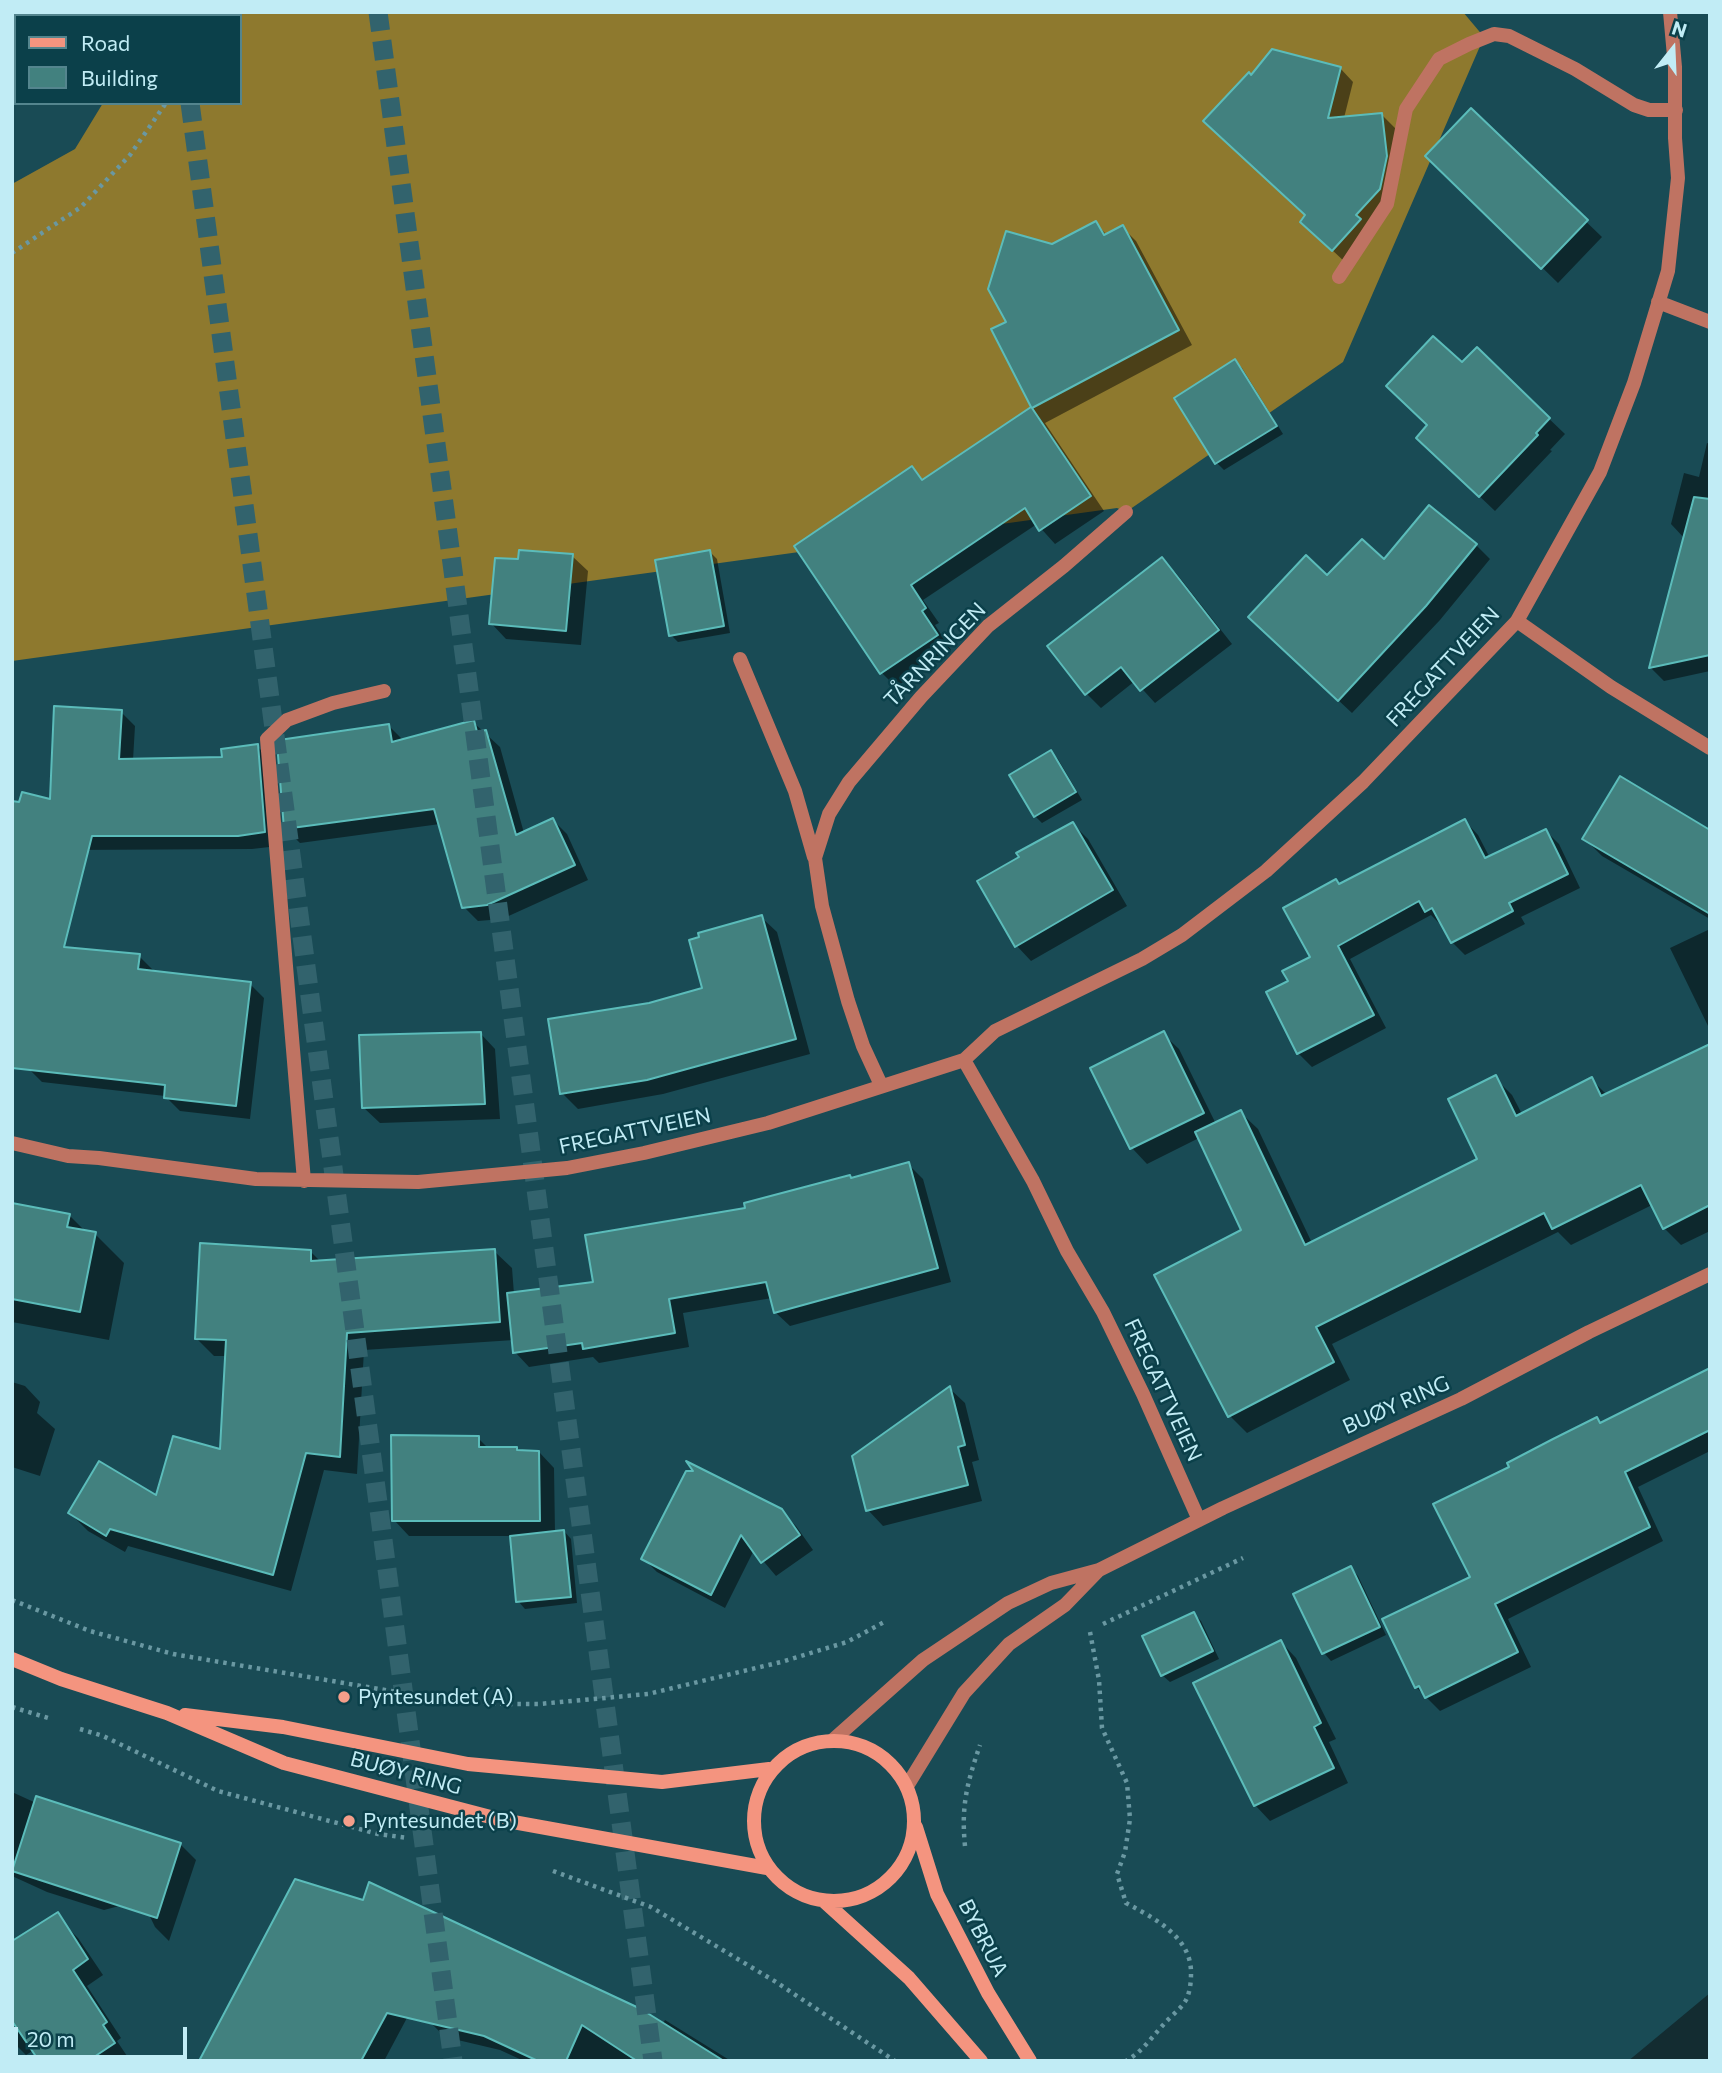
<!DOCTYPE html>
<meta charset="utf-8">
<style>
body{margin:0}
#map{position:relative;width:1722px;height:2073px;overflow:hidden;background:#194b55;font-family:Commissioner,sans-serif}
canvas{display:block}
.frame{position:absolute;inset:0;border:14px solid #c1ecf5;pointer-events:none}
.legend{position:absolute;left:14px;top:14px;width:228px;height:91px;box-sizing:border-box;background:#0b404a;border:2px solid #54858e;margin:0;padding:9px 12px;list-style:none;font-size:21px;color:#c1ecf5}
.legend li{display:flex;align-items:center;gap:14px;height:35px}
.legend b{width:35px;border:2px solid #54858e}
.north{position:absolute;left:1638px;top:14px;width:70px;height:70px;-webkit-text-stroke:5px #0b404a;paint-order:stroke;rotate:18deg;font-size:19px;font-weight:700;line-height:28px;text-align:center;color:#c1ecf5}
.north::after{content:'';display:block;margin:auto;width:24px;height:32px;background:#c1ecf5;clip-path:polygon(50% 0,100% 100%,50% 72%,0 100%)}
.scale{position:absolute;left:14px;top:2027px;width:173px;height:32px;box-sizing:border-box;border:4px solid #c1ecf5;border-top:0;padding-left:9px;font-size:21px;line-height:24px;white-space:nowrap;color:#c1ecf5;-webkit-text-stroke:5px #0b404a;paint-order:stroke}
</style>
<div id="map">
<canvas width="1722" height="2073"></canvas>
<div class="frame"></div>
<ul class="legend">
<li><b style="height:9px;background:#f4947f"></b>Road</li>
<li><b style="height:19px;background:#42817f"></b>Building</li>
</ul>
<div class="north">N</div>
<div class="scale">20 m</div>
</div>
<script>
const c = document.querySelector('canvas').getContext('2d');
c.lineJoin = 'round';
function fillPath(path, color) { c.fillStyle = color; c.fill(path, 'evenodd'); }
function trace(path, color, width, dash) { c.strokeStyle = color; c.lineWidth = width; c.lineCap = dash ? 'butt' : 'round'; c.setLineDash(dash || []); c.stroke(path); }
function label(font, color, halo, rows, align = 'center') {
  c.font = font + ' Commissioner,sans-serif'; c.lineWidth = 5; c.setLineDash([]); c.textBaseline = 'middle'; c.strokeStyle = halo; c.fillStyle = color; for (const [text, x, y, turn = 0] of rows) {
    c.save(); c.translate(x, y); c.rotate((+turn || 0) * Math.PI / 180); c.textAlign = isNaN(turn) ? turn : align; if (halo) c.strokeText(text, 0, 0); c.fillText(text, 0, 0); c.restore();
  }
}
const forest = new Path2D(`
 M 133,12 L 1463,12 L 1484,37 L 1343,362 L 1126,512 L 1117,508 L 12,661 L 12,184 L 75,149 L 103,103 L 240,103 L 240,16 L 133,16 Z`);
const water = new Path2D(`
 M 1710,1993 L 1710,2061 L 1628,2061 L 1633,2057 Z`);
const shadow = new Path2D(`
 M 1340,68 L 1353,82 L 1344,118 L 1382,115 L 1395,128 L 1399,171 L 1346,263 L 1316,235 L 1251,77 Z
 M 1471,111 L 1602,237 L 1558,283 L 1428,156 Z
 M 1096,224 L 1107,235 L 1122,227 L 1136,241 L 1192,345 L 1045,423 L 1104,511 L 1055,544 L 1037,524 L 923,600 L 939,623 L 935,625 L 951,650 L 896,687 L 882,673 L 912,469 L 924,481 L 1033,408 L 993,330 L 1008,323 L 1052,246 Z
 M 1477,350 L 1565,434 L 1550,450 L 1552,451 L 1495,511 L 1434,453 L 1429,426 L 1462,365 Z
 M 1235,361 L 1242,368 L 1283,434 L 1224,470 L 1217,463 Z
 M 1707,443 L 1710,444 L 1710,671 L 1664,681 L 1651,668 L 1685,539 L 1671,524 L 1684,473 L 1699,477 Z
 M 1476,545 L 1490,559 L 1440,620 L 1352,713 L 1264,631 L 1327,578 L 1384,562 Z
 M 710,552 L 717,559 L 730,633 L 678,642 L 671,635 Z
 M 572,556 L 588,571 L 581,645 L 506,639 L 491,623 L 520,561 Z
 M 1162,559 L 1176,573 L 1232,644 L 1155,703 L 1135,681 L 1101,708 L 1087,694 L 1049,646 Z
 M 121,712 L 135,726 L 133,760 L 224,759 L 257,746 L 271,760 L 278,846 L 252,849 L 69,850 Z
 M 473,722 L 500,747 L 524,833 L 553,820 L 567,834 L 588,880 L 502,919 L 478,921 L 464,907 L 440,824 L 300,843 L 286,829 L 388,725 L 404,741 Z
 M 1051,752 L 1058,759 L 1082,800 L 1042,823 L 1035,816 Z
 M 1465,821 L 1478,835 L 1490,858 L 1546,831 L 1559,844 L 1580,888 L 1521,917 L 1525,924 L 1465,955 L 1452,942 L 1442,923 L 1440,924 L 1431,915 L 1350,959 L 1386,1028 L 1312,1067 L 1298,1053 L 1268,992 L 1290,981 L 1313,957 L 1341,886 Z
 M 1073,824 L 1088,839 L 1127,906 L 1031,961 L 1016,945 Z
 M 1710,832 L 1710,919 L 1602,856 L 1585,839 Z
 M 761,917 L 777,932 L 810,1054 L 663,1094 L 578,1109 L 562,1093 L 649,1004 L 704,989 Z
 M 1710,929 L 1710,1030 L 1670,948 Z
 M 139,956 L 153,970 L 153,972 L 250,984 L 264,998 L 250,1119 L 180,1111 L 165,1096 L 42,1082 L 28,1068 Z
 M 480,1033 L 495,1049 L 500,1119 L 380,1123 L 364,1108 Z
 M 1163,1034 L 1179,1049 L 1216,1124 L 1240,1112 L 1258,1129 L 1312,1243 L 1480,1160 L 1495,1078 L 1512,1095 L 1522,1114 L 1591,1079 L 1607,1095 L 1710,1046 L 1710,1231 L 1681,1245 L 1664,1228 L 1652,1205 L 1571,1245 L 1558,1232 L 1332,1344 L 1350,1380 L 1247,1433 L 1230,1416 L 1243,1231 L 1199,1138 L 1147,1164 L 1132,1148 L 1093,1069 Z
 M 908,1164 L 923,1179 L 951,1282 L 790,1326 L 775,1312 L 772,1298 L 683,1313 L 689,1347 L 599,1363 L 593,1357 L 529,1367 L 515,1352 L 514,1340 L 364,1350 L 357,1474 L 324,1470 L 291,1591 L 128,1546 L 125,1552 L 88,1531 L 70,1513 L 158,1498 L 221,1451 L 227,1356 L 214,1356 L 196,1338 L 310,1251 L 321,1262 L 494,1251 L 512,1268 L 514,1294 L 595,1284 L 748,1209 Z
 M 12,1204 L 69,1215 L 86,1232 L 95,1234 L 124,1263 L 109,1340 L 12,1322 Z
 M 1710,1368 L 1710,1451 L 1638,1487 L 1663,1541 L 1508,1619 L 1531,1667 L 1440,1711 L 1416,1687 L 1472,1578 L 1511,1468 L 1597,1420 L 1601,1424 Z
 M 12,1382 L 25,1386 L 40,1402 L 37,1413 L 55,1429 L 40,1476 L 12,1467 Z
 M 949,1388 L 965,1403 L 979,1460 L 972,1462 L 982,1501 L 883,1526 L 868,1510 Z
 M 478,1438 L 489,1449 L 539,1452 L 554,1468 L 555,1533 L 564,1531 L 571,1539 L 577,1603 L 525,1609 L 518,1601 L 512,1536 L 409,1536 L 394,1520 Z
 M 781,1511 L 796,1526 L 813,1550 L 776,1576 L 754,1550 L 725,1608 L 657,1572 L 643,1558 Z
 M 1351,1568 L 1358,1576 L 1386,1635 L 1331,1661 L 1324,1653 L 1296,1595 Z
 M 1194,1614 L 1201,1621 L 1219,1659 L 1170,1682 L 1162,1675 Z
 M 1281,1642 L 1296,1658 L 1336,1739 L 1329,1742 L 1348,1783 L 1270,1821 L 1255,1805 Z
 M 12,1792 L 36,1803 L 180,1844 L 196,1860 L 169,1941 L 155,1927 L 142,1900 L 104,1910 L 47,1892 L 12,1876 Z
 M 296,1881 L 662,2025 L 665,2020 L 731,2061 L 524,2061 L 500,2050 L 445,2037 L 430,2022 L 432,1971 L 384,2061 L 201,2061 Z
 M 63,1923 L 78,1938 L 103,1975 L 87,1986 L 121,2038 L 117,2041 L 129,2059 L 126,2061 L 41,2061 L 34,2050 L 26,2055 L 12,2041 L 12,1958 Z`);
const building = new Path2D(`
 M 1272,49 L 1341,67 L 1328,118 L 1382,113 L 1387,156 L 1380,189 L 1356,215 L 1361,219 L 1332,251 L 1300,222 L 1305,215 L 1203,121 L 1249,72 L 1251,75 Z
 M 1471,108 L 1588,220 L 1541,269 L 1425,156 Z
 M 1096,221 L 1104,235 L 1123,225 L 1179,330 L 1032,408 L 1091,496 L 1039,531 L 1025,508 L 911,585 L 926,608 L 922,611 L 938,635 L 880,674 L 794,546 L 912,466 L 922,480 L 1031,407 L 991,329 L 1006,322 L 988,289 L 1006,231 L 1052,244 Z
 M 1433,336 L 1462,362 L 1477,347 L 1550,418 L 1536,433 L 1538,435 L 1479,497 L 1416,438 L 1427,425 L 1386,386 Z
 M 1235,359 L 1277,426 L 1215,464 L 1174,398 Z
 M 1694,497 L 1710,499 L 1710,655 L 1649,668 Z
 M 1429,505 L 1477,544 L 1426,606 L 1338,701 L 1248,617 L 1306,555 L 1327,575 L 1362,539 L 1384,559 Z
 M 519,550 L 573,554 L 566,631 L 489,624 L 495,558 L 518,559 Z
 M 710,550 L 724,626 L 669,636 L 655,560 Z
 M 1162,557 L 1219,630 L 1140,691 L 1121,667 L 1085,695 L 1047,646 Z
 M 54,706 L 122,710 L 119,759 L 222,757 L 221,749 L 258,744 L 265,832 L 238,836 L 92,836 L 64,947 L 140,954 L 138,969 L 251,982 L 236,1106 L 164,1098 L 165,1085 L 12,1068 L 12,801 L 19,802 L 22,792 L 50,799 Z
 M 474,720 L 477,732 L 486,730 L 516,835 L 553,818 L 575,865 L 487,905 L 462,908 L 434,809 L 284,829 L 277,743 L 279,740 L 389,724 L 392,742 Z
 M 1051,750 L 1076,792 L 1034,817 L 1009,775 Z
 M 1620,776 L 1710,830 L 1710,914 L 1582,839 Z
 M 1465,819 L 1485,858 L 1546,829 L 1568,874 L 1509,903 L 1513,911 L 1451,943 L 1432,908 L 1425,912 L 1419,901 L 1338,946 L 1374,1015 L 1297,1054 L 1266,992 L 1288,981 L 1282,971 L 1310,957 L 1283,908 L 1336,879 L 1339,884 Z
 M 1073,822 L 1113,890 L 1015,947 L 977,881 L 1019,857 L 1016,853 Z
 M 762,915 L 796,1039 L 647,1080 L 560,1094 L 548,1019 L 649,1003 L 702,988 L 689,940 L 699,937 L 698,933 Z
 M 1164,1031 L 1204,1113 L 1130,1149 L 1090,1068 Z
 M 481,1032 L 485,1104 L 362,1108 L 359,1035 Z
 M 1710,1044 L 1710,1205 L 1663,1229 L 1641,1185 L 1552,1229 L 1544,1213 L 1316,1327 L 1334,1362 L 1228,1417 L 1154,1275 L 1241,1230 L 1195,1132 L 1241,1110 L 1305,1245 L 1477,1159 L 1448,1099 L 1496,1075 L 1516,1116 L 1592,1077 L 1601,1096 Z
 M 909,1162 L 938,1268 L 774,1313 L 766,1282 L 669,1299 L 675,1333 L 583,1349 L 582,1343 L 513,1353 L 507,1293 L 593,1282 L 585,1235 L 745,1208 L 744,1203 L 850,1175 L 851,1178 Z
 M 12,1203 L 70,1214 L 67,1227 L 96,1232 L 80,1312 L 12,1299 Z
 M 200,1243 L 311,1250 L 311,1261 L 495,1249 L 500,1322 L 347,1333 L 340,1457 L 306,1453 L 273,1575 L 110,1529 L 106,1536 L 68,1513 L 99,1461 L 156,1495 L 173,1436 L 220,1449 L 226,1340 L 195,1339 Z
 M 1710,1368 L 1710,1430 L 1625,1472 L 1650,1527 L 1495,1604 L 1518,1652 L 1425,1698 L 1419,1686 L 1415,1688 L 1382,1619 L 1470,1577 L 1433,1504 L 1509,1467 L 1507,1463 L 1553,1439 L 1597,1417 L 1600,1423 Z
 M 950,1386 L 965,1445 L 958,1447 L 968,1485 L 866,1511 L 852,1456 Z
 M 391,1435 L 479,1436 L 479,1447 L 517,1447 L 517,1450 L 539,1451 L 540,1521 L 392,1521 Z
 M 686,1461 L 782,1509 L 800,1535 L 761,1563 L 741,1535 L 711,1595 L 641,1559 L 686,1471 L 693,1471 Z
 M 564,1530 L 571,1597 L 516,1602 L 510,1536 Z
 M 1351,1566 L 1380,1627 L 1322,1654 L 1293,1594 Z
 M 1194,1612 L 1213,1651 L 1161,1676 L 1142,1636 Z
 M 1281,1640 L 1321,1723 L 1314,1727 L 1334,1768 L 1254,1806 L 1193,1683 Z
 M 36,1796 L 181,1843 L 157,1918 L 12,1871 Z
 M 295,1879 L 363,1900 L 369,1882 L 641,2009 L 724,2061 L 637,2061 L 582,2025 L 566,2061 L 538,2061 L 484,2036 L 387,2013 L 361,2061 L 199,2061 Z
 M 58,1912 L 88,1959 L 73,1970 L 107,2022 L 103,2025 L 115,2043 L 88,2061 L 39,2061 L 12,2021 L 12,1941 Z`);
const trunkTunnel = new Path2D(`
 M 178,12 L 178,16
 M 378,12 L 653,2061
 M 190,103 L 453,2061`);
const path = new Path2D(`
 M 227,16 L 230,12
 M 12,253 L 81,207 L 130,155 L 166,103
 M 12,1600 L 90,1631 L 173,1654 L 450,1701 L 505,1704 L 539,1704 L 648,1694 L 781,1662 L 847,1642 L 886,1621
 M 1103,1624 L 1243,1558
 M 1090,1632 L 1099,1680 L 1102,1728 L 1127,1783 L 1130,1819 L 1125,1852 L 1117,1874 L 1126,1903 C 1154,1918 1192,1937 1191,1974 C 1191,1982 1190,1992 1186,2000 C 1181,2009 1171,2016 1164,2024 C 1151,2038 1142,2052 1126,2061
 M 12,1707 L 48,1718
 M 80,1729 L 103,1736 L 218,1791 L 378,1834 L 408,1838
 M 965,1846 C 961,1806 967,1783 980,1745
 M 553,1871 L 651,1907 L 776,1982 L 895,2061`);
const minor = new Path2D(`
 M 1339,277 L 1387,204 L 1406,109 L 1439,59 L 1469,44 L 1494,34 L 1509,36 L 1575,69 L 1634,105 L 1649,110 L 1676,110
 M 1658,302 L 1710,322
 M 1517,621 L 1611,687 L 1710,748
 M 740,659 L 795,791 L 814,857
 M 964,1060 L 995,1031 L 1142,959 L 1182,935 L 1266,871 L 1363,782 L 1517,621 L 1600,472 L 1634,383 L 1668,271 L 1678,178 L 1675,138 L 1675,67 L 1670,12
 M 881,1085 L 863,1046 L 848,1001 L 822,906 L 815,858 L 829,814 L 849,782 L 921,697 L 988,626 L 1064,566 L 1126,512
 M 12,1143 L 68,1156 L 99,1158 L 256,1179 L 418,1182 L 567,1168 L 644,1153 L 768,1123 L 964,1060 L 1033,1181 L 1067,1251 L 1103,1312 L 1143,1394 L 1199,1520
 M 304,1181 L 267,739 L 287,720 L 333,703 L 384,691
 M 833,1740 L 923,1660 L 1008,1603 L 1051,1583 L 1099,1570 L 1223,1508 L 1461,1399 L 1589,1332 L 1710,1274
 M 907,1786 L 964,1693 L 1009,1644 L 1065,1605 L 1097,1572`);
const secondary = new Path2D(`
 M 12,1659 L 61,1679 L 167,1713 L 284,1763 L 502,1820 L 767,1868
 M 185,1715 L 283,1727 L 468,1764 L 662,1782 L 769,1769
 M754 1821a80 80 0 1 1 160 0a80 80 0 1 1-160 0Z
 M 916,1827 L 937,1894 L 988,1993 L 1030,2061
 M 825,1902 L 909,1978 L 981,2061`);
const markers = [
 [344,1697,7,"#f49e8a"],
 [349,1821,7,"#f49e8a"]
];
const streetNames = [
 ["TÅRNRINGEN",935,655,-46],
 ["FREGATTVEIEN",1443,667,-47],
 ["FREGATTVEIEN",635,1131,-12],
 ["FREGATTVEIEN",1163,1390,65],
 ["BUØY RING",1396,1405,-24],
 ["BUØY RING",406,1773,15],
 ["BYBRUA",983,1938,63]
];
const poiNames = [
 ["Pyntesundet (A)",358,1697],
 ["Pyntesundet (B)",363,1821]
];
fillPath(forest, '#8e792e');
fillPath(water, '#132c31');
fillPath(shadow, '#0007');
fillPath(building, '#42817f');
trace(building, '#5bbcba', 2);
trace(trunkTunnel, '#32636d', 19, [19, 10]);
trace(path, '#6a98a2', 4.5, [3.5, 5]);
trace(minor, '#bf7362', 14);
trace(secondary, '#f4947f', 14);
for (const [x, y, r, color] of markers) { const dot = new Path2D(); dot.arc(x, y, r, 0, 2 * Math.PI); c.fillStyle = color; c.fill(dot); trace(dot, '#0b404a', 2.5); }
label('21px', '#c1ecf5', '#0b404a', streetNames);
label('21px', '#c1ecf5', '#0b404a', poiNames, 'left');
</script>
